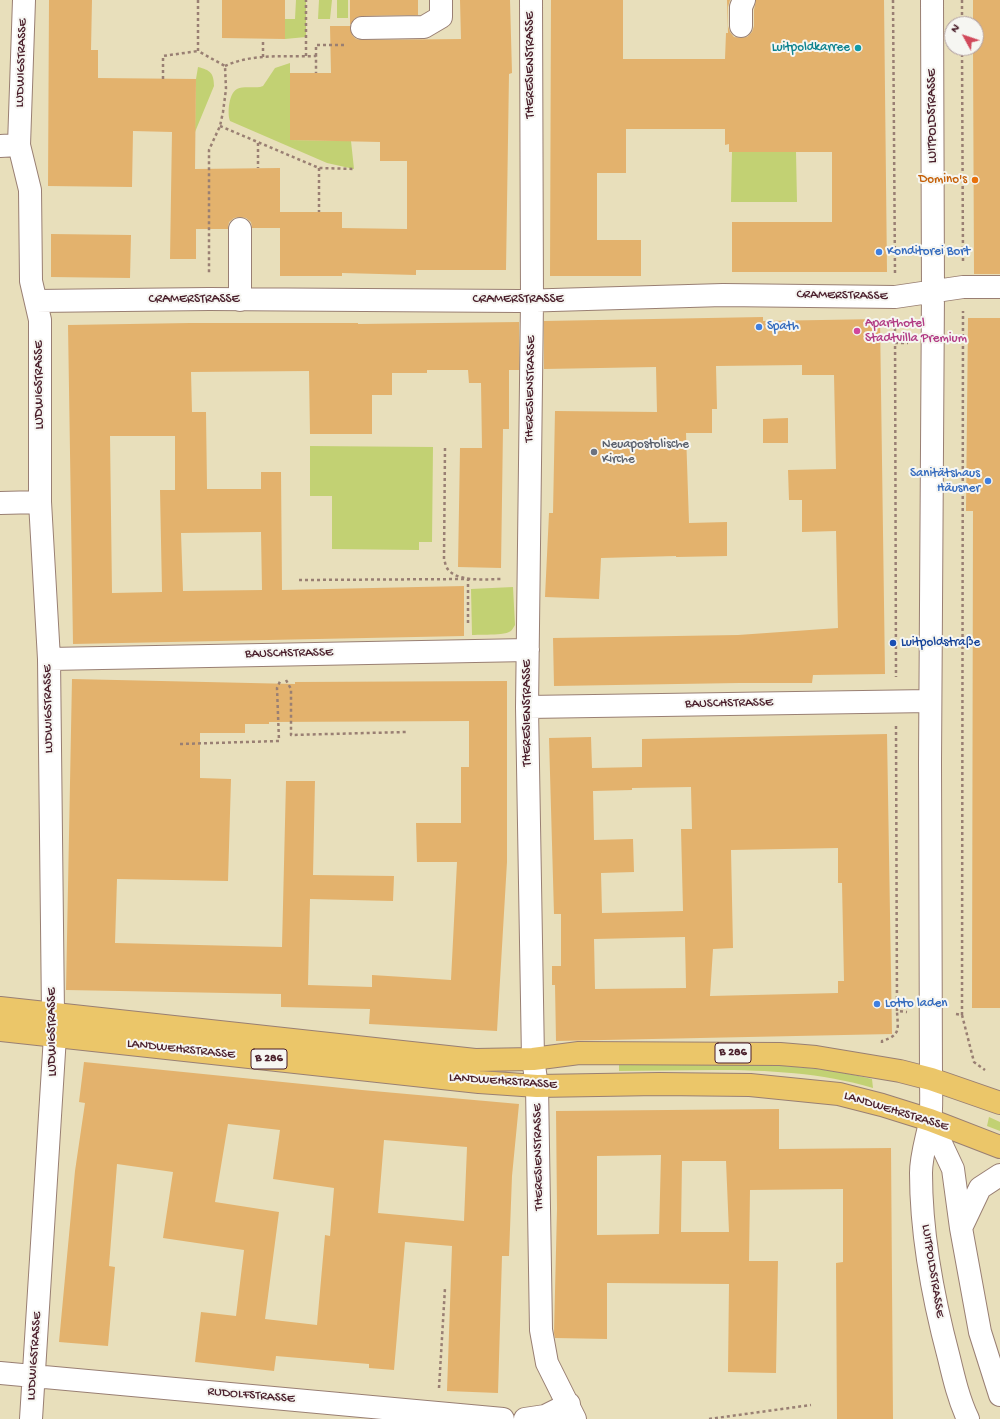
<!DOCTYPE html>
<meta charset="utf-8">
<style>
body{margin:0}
#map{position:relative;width:1000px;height:1419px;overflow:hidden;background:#e8dfbb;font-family:"Gochi Hand",sans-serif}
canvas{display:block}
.north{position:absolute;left:944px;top:16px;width:40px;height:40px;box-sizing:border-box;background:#f6f6f2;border:1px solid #b1a0a2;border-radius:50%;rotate:310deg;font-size:11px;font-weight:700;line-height:16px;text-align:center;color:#4a1f2b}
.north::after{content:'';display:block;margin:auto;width:14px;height:18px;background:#d1495b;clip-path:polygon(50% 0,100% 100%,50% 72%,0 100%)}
</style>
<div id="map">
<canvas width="1000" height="1419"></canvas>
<div class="north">N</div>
</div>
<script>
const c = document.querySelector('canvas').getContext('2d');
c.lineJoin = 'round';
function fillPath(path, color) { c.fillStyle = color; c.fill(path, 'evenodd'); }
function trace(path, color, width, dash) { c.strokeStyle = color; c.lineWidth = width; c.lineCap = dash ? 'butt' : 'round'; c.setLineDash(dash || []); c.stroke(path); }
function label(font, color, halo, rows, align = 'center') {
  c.font = font + ' "Gochi Hand",sans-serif'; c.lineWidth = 4; c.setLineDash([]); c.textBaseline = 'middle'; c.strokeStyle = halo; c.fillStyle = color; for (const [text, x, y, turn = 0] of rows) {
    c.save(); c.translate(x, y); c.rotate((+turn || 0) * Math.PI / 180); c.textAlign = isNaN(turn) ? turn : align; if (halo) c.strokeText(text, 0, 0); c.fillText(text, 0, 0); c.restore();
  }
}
const green = new Path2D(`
 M 296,0 L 306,0 L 306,37 L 285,39 L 285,19 L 295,19 Z
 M 319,0 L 332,0 L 330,19 L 318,19 Z
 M 337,0 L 348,0 L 348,18 L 337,18 Z
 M 290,63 L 290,140 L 351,141 L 354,169 L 327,163 L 230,121 C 227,113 229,93 237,89 C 243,86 253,88 260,87 L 263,86 L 275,68 Z
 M 198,67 C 210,70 214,73 214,86 L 195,132 L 196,79 Z
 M 732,152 L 796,152 L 797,202 L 731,202 Z
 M 310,446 L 433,447 L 432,542 L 419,542 L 419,550 L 332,549 L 332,496 L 310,496 Z
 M 513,587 L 515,625 C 513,628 512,631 509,632 C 500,636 482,634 472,635 L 471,589 Z
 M 619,1064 C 701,1064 792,1059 872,1079 L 873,1088 C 792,1064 704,1071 619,1071 Z
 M 989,1117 L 1000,1122 L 1000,1131 L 987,1126 Z`);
const building = new Path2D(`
 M 49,0 L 92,0 L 91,50 L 98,50 L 98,78 L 196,79 L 195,169 L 280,168 L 280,228 L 252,228 L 251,222 L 246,218 L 240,217 L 234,218 L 229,222 L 228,229 L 196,229 L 196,259 L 170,259 L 172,132 L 133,131 L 132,187 L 48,186 Z
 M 222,0 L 285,0 L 285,39 L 222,38 Z
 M 350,0 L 418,0 L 418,15 L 362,16 L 355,18 L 350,25 Z
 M 460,0 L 510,0 L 512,73 L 509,74 L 506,270 L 416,270 L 416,275 L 342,273 L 342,276 L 280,276 L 280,212 L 342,212 L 342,228 L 407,229 L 407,161 L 380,161 L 380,142 L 290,140 L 290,73 L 331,73 L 330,26 L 350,26 L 352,35 L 356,39 L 362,40 L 461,39 Z
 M 551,0 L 623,0 L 623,59 L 725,59 L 726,33 L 728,33 L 727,0 L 730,0 L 728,7 L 728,26 L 730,32 L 734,37 L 741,38 L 747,37 L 752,32 L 754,26 L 754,10 L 756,0 L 884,0 L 887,272 L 732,272 L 732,222 L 832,222 L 832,152 L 729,152 L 729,144 L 725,145 L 725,129 L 626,129 L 626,173 L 597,173 L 597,240 L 641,240 L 641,276 L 550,276 Z
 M 973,0 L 1000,0 L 1000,274 L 974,274 L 973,48 L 976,48 L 976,24 L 973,24 Z
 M 51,234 L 131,235 L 130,278 L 51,277 Z
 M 763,317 L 763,321 L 880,319 L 885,674 L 813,675 L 812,683 L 739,683 L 554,686 L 553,638 L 738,635 L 838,628 L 836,531 L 802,532 L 802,500 L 789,500 L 788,470 L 836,469 L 834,375 L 802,375 L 802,365 L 716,366 L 717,409 L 712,409 L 712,433 L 686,433 L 689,523 L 727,522 L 727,556 L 676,557 L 676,556 L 601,558 L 599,599 L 545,597 L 549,513 L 553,513 L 555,411 L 657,412 L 656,367 L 544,369 L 544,321 Z
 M 968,318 L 1000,318 L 1000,1008 L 972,1008 L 973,511 L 966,511 Z
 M 519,322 L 519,370 L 509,370 L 509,429 L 503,429 L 501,568 L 458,567 L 460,448 L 482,448 L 481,383 L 469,383 L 468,370 L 427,370 L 427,373 L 392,373 L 392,395 L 372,395 L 372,434 L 310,434 L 309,371 L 191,372 L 192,412 L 206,412 L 207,489 L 261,489 L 261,472 L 281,472 L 282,590 L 464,586 L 464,636 L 73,644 L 68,325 L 190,323 L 358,323 L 358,324 ZM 110,436 L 175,436 L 175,490 L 160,490 L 162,592 L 112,593 ZM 261,532 L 262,590 L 183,591 L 181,533 Z
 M 788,418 L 788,443 L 763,443 L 763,419 Z
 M 72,679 L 295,684 L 295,682 L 507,681 L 507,862 L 497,1031 L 369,1024 L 370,1009 L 281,1007 L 281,994 L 66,990 ZM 469,721 L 469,767 L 461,767 L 461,823 L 416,823 L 417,862 L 457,862 L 451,980 L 372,975 L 372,987 L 308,985 L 310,899 L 393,901 L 394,876 L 313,875 L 315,781 L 286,781 L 282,947 L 115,943 L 117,879 L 228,881 L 231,779 L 200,778 L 200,733 L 245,733 L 245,724 L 269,724 L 269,722 Z
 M 887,734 L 892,1034 L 556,1041 L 555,985 L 552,985 L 552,966 L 561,966 L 561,914 L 554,914 L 549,738 L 591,737 L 592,768 L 642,767 L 642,739 ZM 691,787 L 692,829 L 681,829 L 683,911 L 602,913 L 601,873 L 634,872 L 633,839 L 594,840 L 593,791 L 632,790 L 632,788 ZM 838,848 L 838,883 L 842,883 L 844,981 L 838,981 L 838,993 L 710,996 L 713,949 L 733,948 L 731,850 ZM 685,937 L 686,988 L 595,989 L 594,939 Z
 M 84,1062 L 362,1090 L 519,1104 L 512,1176 L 509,1256 L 502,1256 L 498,1393 L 447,1391 L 452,1246 L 405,1242 L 394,1370 L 369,1368 L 369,1364 L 276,1356 L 274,1371 L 195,1362 L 201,1312 L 236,1316 L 244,1250 L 163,1238 L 173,1172 L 117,1164 L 109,1266 L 115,1267 L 108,1346 L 59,1342 L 75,1171 L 85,1103 L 79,1102 ZM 228,1124 L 280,1130 L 273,1179 L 334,1188 L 330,1236 L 325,1235 L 317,1325 L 265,1319 L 279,1212 L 215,1202 ZM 384,1140 L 467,1147 L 464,1221 L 378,1213 Z
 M 779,1109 L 779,1149 L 891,1148 L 893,1419 L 837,1419 L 836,1263 L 843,1262 L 843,1189 L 750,1190 L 749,1261 L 778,1261 L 776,1373 L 728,1372 L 729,1284 L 607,1283 L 607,1339 L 555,1338 L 554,1333 L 557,1209 L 556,1111 ZM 661,1155 L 659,1234 L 597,1235 L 597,1156 ZM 682,1161 L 726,1161 L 729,1232 L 681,1232 Z`);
const path = new Path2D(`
 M 198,0 L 198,51 L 225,66 L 226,89 L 223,112 L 220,126 L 209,150 L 209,275
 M 893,0 L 895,273
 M 962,0 L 962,24
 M 962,48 L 963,262
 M 306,56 L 306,0
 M 316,56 L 316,45 L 345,45
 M 263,57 L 263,39
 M 225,66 C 253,53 286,57 316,56 L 316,73
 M 163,79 L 163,56 L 198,51
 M 220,126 L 319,168 L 354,169
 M 258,143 L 258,168
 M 319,168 L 319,212
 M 895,322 L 896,677
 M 895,343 L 908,343
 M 445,448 L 444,559 C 445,561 445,565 447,568 C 456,583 488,579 503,579
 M 299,580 L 468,579 L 468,626
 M 286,680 L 291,689 L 291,735 L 406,732
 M 896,726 L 897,1011 L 907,1012
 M 180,744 L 279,741 L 277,688 L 281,679
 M 956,1014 L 962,1015 L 974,1062 L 985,1070
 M 962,1015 L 963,311
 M 882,1043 L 882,1041 C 901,1035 898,1029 897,1012
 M 439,1388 L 445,1288
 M 709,1419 L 811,1405`);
const minor = new Path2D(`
 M 24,0 L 19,145 L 30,190 L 31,281 L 40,320 L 40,502 L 49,659 L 53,1014 L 55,1036 L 31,1419
 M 531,0 L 532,301 L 527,707 L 533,1059 L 537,1086 L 541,1330 L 547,1363 L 575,1419
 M 932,0 L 933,290 L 930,762 L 931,1079 C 931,1093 932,1108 930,1122 C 927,1138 921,1156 921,1173 C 921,1235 933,1298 949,1358 C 954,1379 959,1400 968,1419
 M 741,26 L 741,7 L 744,0
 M 362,28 L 424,27 L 441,17 L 441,0
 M 0,146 L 19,145
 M 240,300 L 240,229
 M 36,301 L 209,299 L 519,301 L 723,295 L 895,297 L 963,287 L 1000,287
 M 0,503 L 40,502
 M 49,659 L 528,650
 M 527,707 L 930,701
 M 930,1120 L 953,1169 L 961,1228 L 980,1332 L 1000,1395
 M 961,1228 L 980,1188 L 1000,1175
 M 0,1373 L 503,1419
 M 525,1419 L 545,1416 L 569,1404`);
const major = new Path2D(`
 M 0,1008 L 475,1060 L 533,1059 L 579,1053 L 780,1054 L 816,1057 L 900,1071 L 931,1079 L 1000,1103
 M 0,1030 L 479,1082 L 537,1086 L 659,1084 L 750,1085 L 839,1094 L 882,1105 L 930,1120 L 1000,1147`);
const markers = [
 [858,48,4,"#0f9aa8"],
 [975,180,4,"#e8710a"],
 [879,252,4,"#3f7fe0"],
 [759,327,4,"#3f7fe0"],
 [857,331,4,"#d1479c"],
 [594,452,4,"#6b7280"],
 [988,481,4,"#3f7fe0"],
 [893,643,4,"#1a4fb4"],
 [877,1004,4,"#3f7fe0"]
];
const shields = [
 [733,1053,36],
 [269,1059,36]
];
const shieldNames = [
 ["B 286",733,1053],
 ["B 286",269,1059]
];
const cultureNames = [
 ["Luitpoldkarree",850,48]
];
const streetNames = [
 ["LUDWIGSTRASSE",22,63,-88],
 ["THERESIENSTRASSE",531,65,-90],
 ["LUITPOLDSTRASSE",933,116,-90],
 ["CRAMERSTRASSE",842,296,1],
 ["CRAMERSTRASSE",194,300],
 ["CRAMERSTRASSE",518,300],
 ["LUDWIGSTRASSE",40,385,-90],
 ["THERESIENSTRASSE",531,389,-89],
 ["BAUSCHSTRASSE",289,654,-1],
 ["BAUSCHSTRASSE",729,704,-1],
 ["LUDWIGSTRASSE",49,709,-91],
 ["THERESIENSTRASSE",528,713,-90],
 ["LUDWIGSTRASSE",53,1032,-90],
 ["LANDWEHRSTRASSE",181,1050,6],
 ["LANDWEHRSTRASSE",503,1082,4],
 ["LANDWEHRSTRASSE",896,1112,17],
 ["THERESIENSTRASSE",539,1157,-91],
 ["LUITPOLDSTRASSE",932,1271,81],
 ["LUDWIGSTRASSE",35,1356,-86],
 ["RUDOLFSTRASSE",251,1396,5]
];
const foodNames = [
 ["Domino's",967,180]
];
const shopNames = [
 ["Konditorei Bort",887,252],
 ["Spath",767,327],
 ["Sanitätshaus",980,474,"right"],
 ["Häusner",980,489,"right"],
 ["Lotto laden",885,1004]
];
const hotelNames = [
 ["Aparthotel",865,324],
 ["Stadtvilla Premium",865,339]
];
const worshipNames = [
 ["Neuapostolische",602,445],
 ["Kirche",602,460]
];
const transitNames = [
 ["Luitpoldstraße",901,643]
];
fillPath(green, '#c2d173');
fillPath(building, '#e3b26d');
trace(minor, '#997f73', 24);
trace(major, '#997f73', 24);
trace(path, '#997f73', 2.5, [3, 3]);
trace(minor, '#fff', 22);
trace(major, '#ebc669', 22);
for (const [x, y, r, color] of markers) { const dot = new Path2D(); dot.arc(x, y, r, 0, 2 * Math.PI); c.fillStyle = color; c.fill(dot); trace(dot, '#f6f6f2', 1.5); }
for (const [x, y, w] of shields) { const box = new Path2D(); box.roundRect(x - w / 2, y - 10, w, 20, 3); c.fillStyle = '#f6f6f2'; c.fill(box); trace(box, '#4a1f2b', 1); }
label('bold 12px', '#4a1f2b', null, shieldNames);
label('13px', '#0d838f', '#f6f6f2', cultureNames, 'right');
label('13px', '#4a1f2b', '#f6f6f2', streetNames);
label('13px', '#c56008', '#f6f6f2', foodNames, 'right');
label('13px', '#366cbe', '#f6f6f2', shopNames, 'left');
label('13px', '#b23c85', '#f6f6f2', hotelNames, 'left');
label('13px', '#5b616d', '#f6f6f2', worshipNames, 'left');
label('13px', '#164399', '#f6f6f2', transitNames, 'left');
</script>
